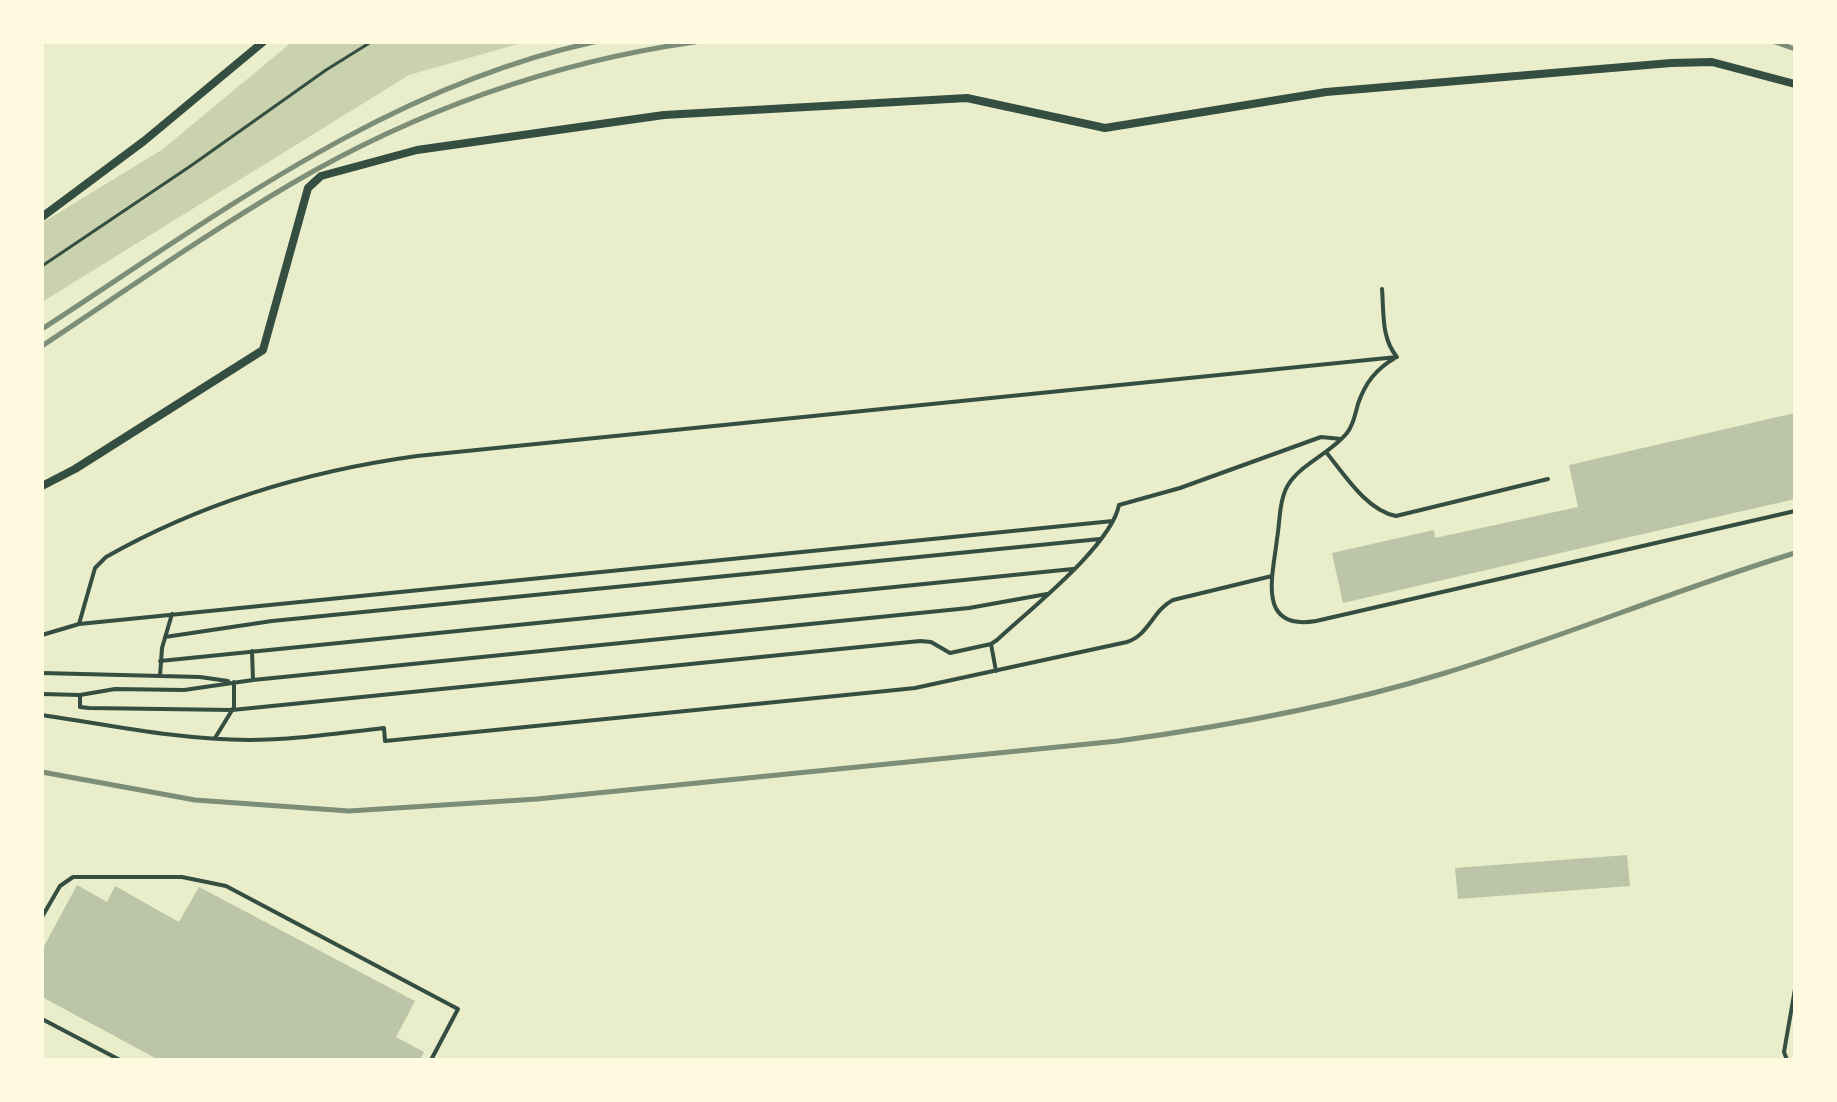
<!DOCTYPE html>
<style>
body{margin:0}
#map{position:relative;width:1837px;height:1102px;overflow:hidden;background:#e9edc9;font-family:"Alegreya Sans",sans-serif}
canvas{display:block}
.frame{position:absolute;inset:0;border:44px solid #fefae0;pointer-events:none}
</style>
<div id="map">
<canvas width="1837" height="1102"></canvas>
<div class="frame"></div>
</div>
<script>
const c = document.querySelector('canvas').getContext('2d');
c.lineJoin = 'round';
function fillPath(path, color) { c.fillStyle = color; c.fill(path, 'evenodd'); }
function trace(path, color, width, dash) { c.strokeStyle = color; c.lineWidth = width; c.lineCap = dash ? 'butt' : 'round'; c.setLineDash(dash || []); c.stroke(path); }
const green = new Path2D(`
 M 292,42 L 525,42 L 409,75 L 42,302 L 42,223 L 163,149 Z`);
const building = new Path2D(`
 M 1795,413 L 1795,499 L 1343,603 L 1332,553 L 1434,530 L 1435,538 L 1578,507 L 1569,465 Z
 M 1627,855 L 1630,886 L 1458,899 L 1455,868 Z
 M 77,885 L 107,902 L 115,886 L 179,922 L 199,887 L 415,1001 L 396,1037 L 424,1052 L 420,1060 L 159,1060 L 42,997 L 42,950 Z`);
const path = new Path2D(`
 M 42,266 L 192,165 L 326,70 L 371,42`);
const service = new Path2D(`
 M 1382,289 C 1384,313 1381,338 1397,357
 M 1395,358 C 1376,369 1365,383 1358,404 C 1355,414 1354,424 1347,433 C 1331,453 1302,463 1288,485 C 1279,500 1280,522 1277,539 C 1273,575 1256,631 1316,621 L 1795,511
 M 1326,452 C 1344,474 1366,510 1396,516 L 1548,479
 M 79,624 L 95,568 L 106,557 C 203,502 308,471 417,456 L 1397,357
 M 42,635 L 79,624 L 1113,521
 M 165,637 L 272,621 L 1100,539
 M 991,644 L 996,671
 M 252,651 L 253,680
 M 160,661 L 1073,569
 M 42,673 L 200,677 L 228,681
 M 160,676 L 162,648 L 172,614
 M 42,694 L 80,695 L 115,689 L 184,690 L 253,680 L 969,608 L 1047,594
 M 80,695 L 80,707 L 89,708 L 232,710 L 920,641 L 931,642 L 950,653 L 991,644 L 997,640 C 1029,610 1111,546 1119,505 L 1180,488 L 1321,437 L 1341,439
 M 42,715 C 110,725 180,740 249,740 C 294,740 339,733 384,728 L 385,741 L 886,691 L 915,688 L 1127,642 C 1149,635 1153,610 1173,600 L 1272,576
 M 215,738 L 234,707 L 234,682
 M 42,917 L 60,886 L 73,877 L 182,877 L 226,886 L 458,1009 L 431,1060
 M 42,1019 L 120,1060
 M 1787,1060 L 1784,1052 L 1795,989`);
const minor = new Path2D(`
 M 42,217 L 144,141 L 263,42
 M 42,486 L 75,469 L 263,350 L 308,188 L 321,176 L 417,150 L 664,115 L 967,98 L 1105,128 L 1326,92 L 1671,63 L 1712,62 L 1795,84`);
const rail = new Path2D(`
 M 1775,42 L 1795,49
 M 42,329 C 216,216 386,87 594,42
 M 42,346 C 125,291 206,234 291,184 C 415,111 553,62 695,42
 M 42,772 L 195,800 L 349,811 L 537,799 L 1118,741 C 1228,726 1338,706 1445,673 C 1563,637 1677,589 1795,553`);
fillPath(green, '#cad2ad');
fillPath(building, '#bcc5a7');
trace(path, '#344e41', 3);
trace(service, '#344e41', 4);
trace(minor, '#344e41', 8);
trace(rail, '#7c8e77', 5);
</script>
